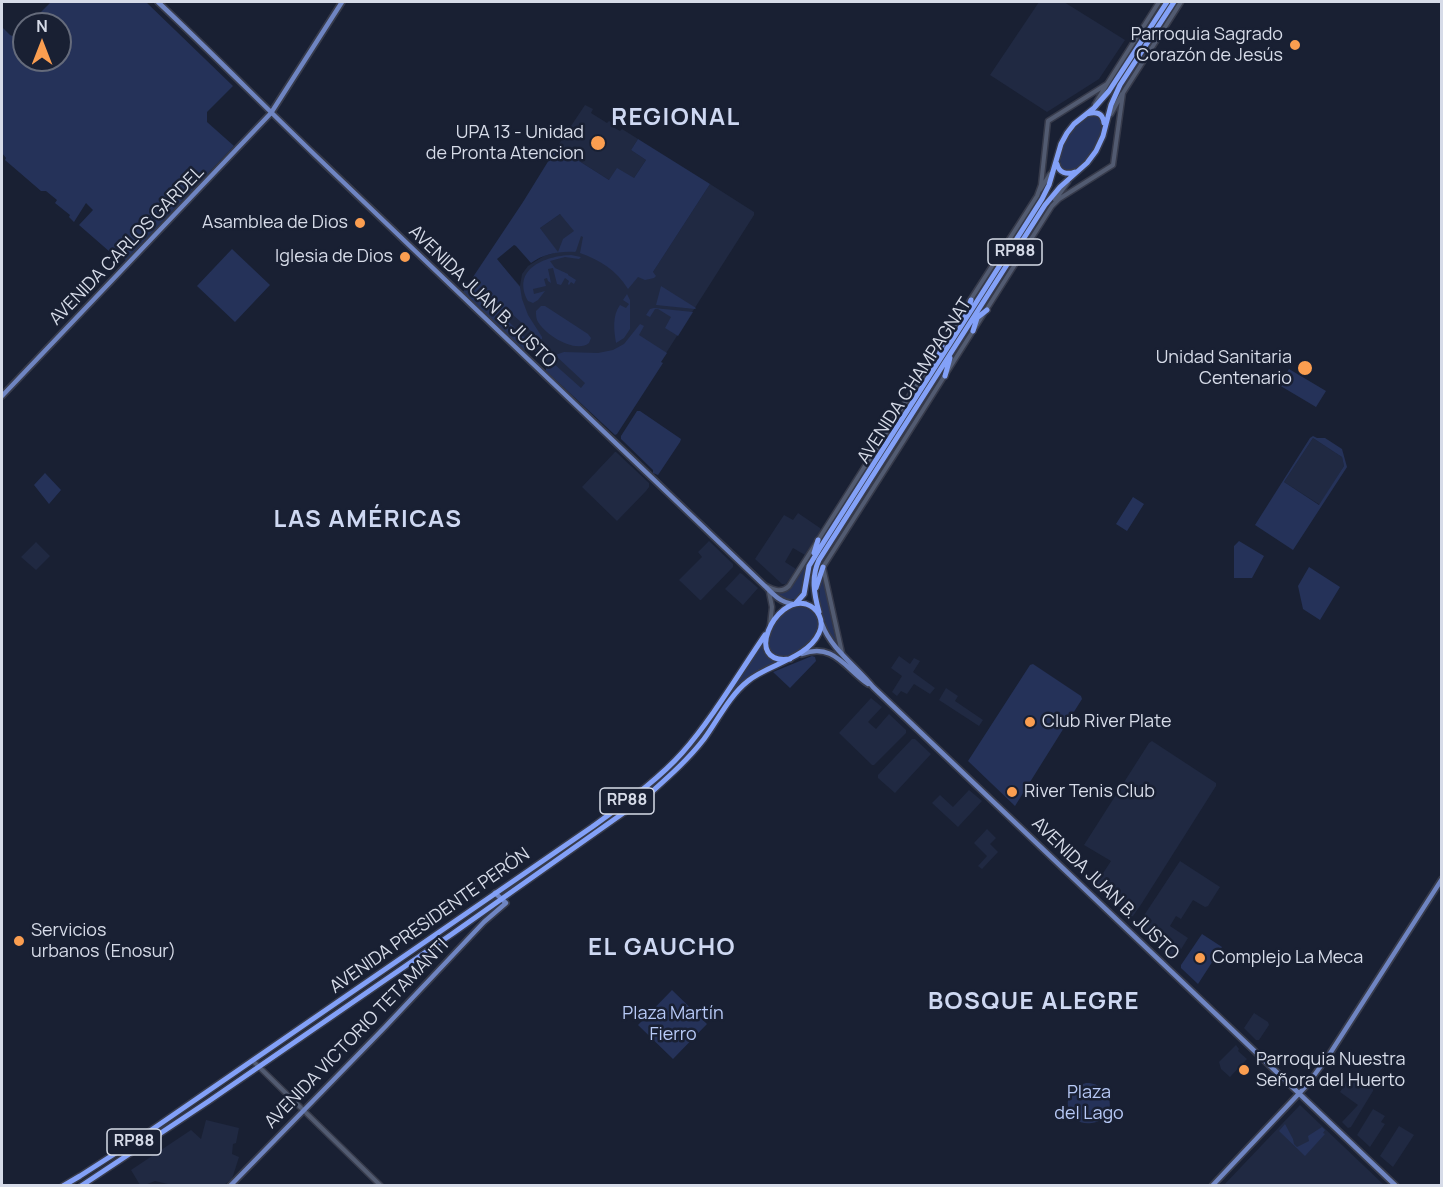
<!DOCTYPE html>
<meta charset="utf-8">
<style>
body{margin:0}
#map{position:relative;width:1443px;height:1187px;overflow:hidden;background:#192033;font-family:Manrope,sans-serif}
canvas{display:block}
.frame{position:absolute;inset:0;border:3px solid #d6dbe8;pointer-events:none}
.north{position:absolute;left:12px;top:12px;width:60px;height:60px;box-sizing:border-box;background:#192033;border:2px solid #656b7b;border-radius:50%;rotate:0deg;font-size:16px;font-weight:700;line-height:24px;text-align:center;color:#d6dbe8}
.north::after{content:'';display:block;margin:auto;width:21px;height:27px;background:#fb9e50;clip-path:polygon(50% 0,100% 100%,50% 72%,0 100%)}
</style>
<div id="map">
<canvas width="1443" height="1187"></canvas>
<div class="frame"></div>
<div class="north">N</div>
</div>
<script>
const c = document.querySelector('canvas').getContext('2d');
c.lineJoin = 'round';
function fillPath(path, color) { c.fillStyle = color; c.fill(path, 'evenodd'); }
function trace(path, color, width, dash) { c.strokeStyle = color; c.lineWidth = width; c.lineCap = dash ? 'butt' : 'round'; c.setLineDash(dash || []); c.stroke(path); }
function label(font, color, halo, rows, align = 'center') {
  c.font = font + ' Manrope,sans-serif'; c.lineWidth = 5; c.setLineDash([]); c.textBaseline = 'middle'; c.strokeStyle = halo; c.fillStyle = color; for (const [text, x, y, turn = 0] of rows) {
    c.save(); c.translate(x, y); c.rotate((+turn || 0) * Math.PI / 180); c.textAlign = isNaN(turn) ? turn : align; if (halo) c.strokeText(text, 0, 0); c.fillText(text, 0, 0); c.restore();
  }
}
const built = new Path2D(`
 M 1039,2 L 1064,2 L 1125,40 L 1099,79 L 1047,112 L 990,75 Z
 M 585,105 L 593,109 L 591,113 L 607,123 L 609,121 L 613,123 L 611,126 L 620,131 L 622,129 L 638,139 L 631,150 L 646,160 L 634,178 L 609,180 L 557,147 Z
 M 710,184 L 754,212 L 754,215 L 619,427 L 614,427 L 467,288 L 490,252 L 520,286 L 522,274 L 528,266 L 544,256 L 557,252 L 540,228 L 560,214 L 626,264 L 649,278 Z
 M 1313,438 L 1342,457 L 1344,466 L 1320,505 L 1284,482 Z
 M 615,452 L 616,452 L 649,483 L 649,487 L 646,491 L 617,521 L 582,487 Z
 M 798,513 L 820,528 L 821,530 L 805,555 L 793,548 L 785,562 L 796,569 L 786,584 L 782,584 L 755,559 L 784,515 L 793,520 Z
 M 709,541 L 733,564 L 733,567 L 701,600 L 700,600 L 679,580 L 702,557 L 698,552 Z
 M 36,542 L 50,556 L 36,570 L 21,557 Z
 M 740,573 L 742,574 L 758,588 L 743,605 L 725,589 Z
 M 899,656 L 910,664 L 914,658 L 920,661 L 913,672 L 935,688 L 930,694 L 914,684 L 907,694 L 901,691 L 897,696 L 892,692 L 902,676 L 891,668 Z
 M 946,688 L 958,696 L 955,701 L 983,720 L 979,726 L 939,700 Z
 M 871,698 L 882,707 L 868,722 L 876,729 L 889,714 L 906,730 L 906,733 L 874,765 L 872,765 L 839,733 Z
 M 912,739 L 915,739 L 931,754 L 895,793 L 878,778 L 878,775 Z
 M 1152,741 L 1216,783 L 1216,786 L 1142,903 L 1133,916 L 1129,917 L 1096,884 L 1111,861 L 1084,845 L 1149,743 Z
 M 969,790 L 982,801 L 958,827 L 932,803 L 940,795 L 953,807 Z
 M 987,829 L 996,838 L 990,844 L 998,852 L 982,869 L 978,866 L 987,856 L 974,843 Z
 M 1180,861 L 1220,887 L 1208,906 L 1205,907 L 1193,900 L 1181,919 L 1176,916 L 1170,926 L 1188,938 L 1175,959 L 1172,959 L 1137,926 Z
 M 1254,1013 L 1268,1022 L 1269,1025 L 1259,1040 L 1256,1040 L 1244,1028 Z
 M 1236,1045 L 1239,1049 L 1238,1051 L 1247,1059 L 1230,1077 L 1221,1069 L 1219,1062 Z
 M 1351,1075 L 1373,1089 L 1373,1091 L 1351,1127 L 1348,1128 L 1342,1122 L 1358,1105 L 1340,1092 Z
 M 1300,1105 L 1384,1185 L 1223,1186 Z
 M 1373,1109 L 1385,1116 L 1381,1122 L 1385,1124 L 1370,1147 L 1357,1135 Z
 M 206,1120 L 239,1128 L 236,1143 L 233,1144 L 232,1154 L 239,1157 L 232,1179 L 224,1185 L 172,1185 L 155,1181 L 145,1185 L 140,1185 L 131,1170 L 191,1130 L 201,1139 Z
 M 1399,1126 L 1414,1135 L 1393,1167 L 1380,1156 Z`);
const green = new Path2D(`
 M 51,2 L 146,2 L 233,86 L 207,112 L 207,122 L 234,146 L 126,260 L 121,257 L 118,259 L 79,225 L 93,210 L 86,203 L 74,222 L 69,217 L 70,215 L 55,203 L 57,200 L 46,191 L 41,191 L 5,160 L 6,158 L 2,153 L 2,27 L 10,35 L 15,37 L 24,29 L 24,60 L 60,60 L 60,24 L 29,24 Z
 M 1091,115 C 1116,115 1090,176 1063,170 C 1052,150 1074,124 1091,115 Z
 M 638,139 L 710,184 L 653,272 L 656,276 L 654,278 L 645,280 L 638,277 L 628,289 C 616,270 600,260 580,253 L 583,237 L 581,236 L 576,251 L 575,252 C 558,251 544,254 531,263 L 516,246 L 514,245 L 497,259 L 520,287 L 522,299 L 528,315 L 542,337 L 542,339 L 540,339 L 512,314 L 507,320 L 537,350 L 536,353 L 529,347 L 524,350 L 463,292 L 523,202 L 557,147 L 609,180 L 617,168 L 634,178 L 646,160 L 631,150 ZM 560,214 L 574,231 L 563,239 L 558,252 L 540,228 Z
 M 232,249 L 270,285 L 235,322 L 197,286 Z
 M 571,255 L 581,257 L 579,259 L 565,257 L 550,261 L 555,268 L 568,274 L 568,275 L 576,280 L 574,284 L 571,282 L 569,285 L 568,284 L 569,281 L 565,278 L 561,285 L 557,284 L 553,268 L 548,269 L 551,283 L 548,281 L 547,278 L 544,279 L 546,286 L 533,289 L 534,294 L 545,291 L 538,300 L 533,303 L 528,301 C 511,269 545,256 571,255 Z
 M 661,286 L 696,308 L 695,309 L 656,305 Z
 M 627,294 L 630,300 L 630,329 L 624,338 L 616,343 C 614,330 612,316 620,305 L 626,308 L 629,304 L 623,300 Z
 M 541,306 L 545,306 L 588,334 L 591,338 L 589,343 C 576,354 544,335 537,320 C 536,317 536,314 536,311 Z
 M 654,308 L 693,312 L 678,336 L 665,328 L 671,317 L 658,309 L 655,309 L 650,317 L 646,315 L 650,309 Z
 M 640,324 L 644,326 L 639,335 L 667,353 L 661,362 L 663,363 L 617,434 L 615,435 L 546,371 L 546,368 L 550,363 L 553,363 L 581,388 L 585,383 L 555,355 L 564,352 L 598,353 L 613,350 L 624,344 Z
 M 1289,369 L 1326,391 L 1316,407 L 1279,385 Z
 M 637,411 L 640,411 L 681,439 L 680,442 L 658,475 L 653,473 L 653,470 L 621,439 L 621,436 Z
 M 1313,436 L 1317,438 L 1325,438 L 1342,449 L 1347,467 L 1293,550 L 1255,525 L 1310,438 ZM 1313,438 L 1342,457 L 1344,466 L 1319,505 L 1284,482 Z
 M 45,473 L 61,490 L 49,504 L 34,485 Z
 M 1133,497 L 1144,504 L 1127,531 L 1116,524 Z
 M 1239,541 L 1264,556 L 1252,578 L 1234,578 L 1234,546 Z
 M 810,556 L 805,575 L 803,592 L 797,599 L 784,600 L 772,591 L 781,593 L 788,590 Z
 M 1309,567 L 1340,587 L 1320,620 L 1303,609 L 1298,586 Z
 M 822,574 L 836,640 L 836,642 C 821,625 816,596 822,574 Z
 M 795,606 C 813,606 826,621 814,637 C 809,644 802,648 796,652 C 794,653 789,656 787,656 C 784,657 777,656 774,654 C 760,645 775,621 783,613 C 787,610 791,608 795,606 Z
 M 762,641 C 764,650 770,657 778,662 L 756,673 L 686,758 L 648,791 L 648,789 L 683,753 Z
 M 812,656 L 815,657 L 816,661 L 790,688 L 773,672 Z
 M 1033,664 L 1081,696 L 1082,699 L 1015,806 L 968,761 L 1030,665 Z
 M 1202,934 L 1222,947 L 1198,984 L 1181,968 L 1181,965 Z
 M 672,990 L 707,1024 L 673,1059 L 638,1025 Z
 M 1086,1083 C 1112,1082 1121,1119 1092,1123 C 1085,1124 1080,1123 1075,1118 C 1061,1105 1069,1087 1086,1083 Z
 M 1285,1124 L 1293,1139 L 1294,1144 L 1297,1147 L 1309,1141 L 1308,1136 L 1322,1127 L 1325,1130 L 1323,1133 L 1325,1134 L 1305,1156 L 1279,1131 Z`);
const minor = new Path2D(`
 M 1095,104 L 1107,84
 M 1111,114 L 1122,94
 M 1040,190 L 1050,174
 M 1055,200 L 1068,182
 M 962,313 L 1037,196 L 1041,185 L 1048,121 L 1107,84 L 1159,2
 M 931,361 L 958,320
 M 766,586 C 774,590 782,593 789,586 L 927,368
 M 769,592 L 772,607 L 770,625
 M 842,653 L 823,567 L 904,440 L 1052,206 L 1059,199 L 1113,165 L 1123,93 L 1181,2
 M 253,1061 L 381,1186`);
const major = new Path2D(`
 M 158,2 C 211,52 263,105 316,156 L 765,586 C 774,595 780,602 793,604
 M 2,396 L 271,113 L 342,2
 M 822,624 C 831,649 856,666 873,687 L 1396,1186
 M 802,654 C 833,642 845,668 868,684
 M 230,1186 L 385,1027 L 484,922 L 506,903 L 495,893
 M 1212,1186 L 1307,1085 L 1329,1055 L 1442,879`);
const highway = new Path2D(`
 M 1087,114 C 1096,111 1103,113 1104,123
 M 1057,164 C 1059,173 1067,175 1075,172
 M 967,313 L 971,300
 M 978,317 L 987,310
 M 958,320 L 968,310
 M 973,331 L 978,315
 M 938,358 L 942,346
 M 927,368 L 939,357
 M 945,376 L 950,358
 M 814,553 L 818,540
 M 816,588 L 823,567
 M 796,603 L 804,594 L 809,566 L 820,548 L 1042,199 L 1049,185 L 1061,144 L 1067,133 L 1074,124 L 1094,108 L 1109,91 L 1167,2
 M 819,612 C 814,594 811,577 819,560 L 1045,205 L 1060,187 L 1087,163 L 1096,151 L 1103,136 L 1111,105 L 1120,85 L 1174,2
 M 63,1186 L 80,1176 L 147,1133 L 592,827 C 623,804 656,782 682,753 C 712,719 739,673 765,635
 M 81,1186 L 209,1101 L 452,934 L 646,797 C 666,779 687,761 704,739 C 718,720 729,696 748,681 C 768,664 807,659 819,633 C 825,621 818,608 806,604 C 775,595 742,666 790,659`);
const markers = [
 [1295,45,6,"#fb9e50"],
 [598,143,8,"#fb9e50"],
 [360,223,6,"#fb9e50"],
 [405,257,6,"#fb9e50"],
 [1305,368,8,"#fb9e50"],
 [1030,722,6,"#fb9e50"],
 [1012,792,6,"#fb9e50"],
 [19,941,6,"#fb9e50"],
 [1200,958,6,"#fb9e50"],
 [1244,1070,6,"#fb9e50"]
];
const shields = [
 [1015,252,54],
 [627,801,54],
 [134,1142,54]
];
const shieldNames = [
 ["RP88",1015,252],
 ["RP88",627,801],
 ["RP88",134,1142]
];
const poiNames = [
 ["Parroquia Sagrado",1283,35],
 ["Corazón de Jesús",1283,56],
 ["UPA 13 - Unidad",584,133],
 ["de Pronta Atencion",584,154],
 ["Asamblea de Dios",348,223],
 ["Iglesia de Dios",393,257],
 ["Unidad Sanitaria",1292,358],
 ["Centenario",1292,379],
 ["Club River Plate",1042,722,"left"],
 ["River Tenis Club",1024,792,"left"],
 ["Servicios",31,931,"left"],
 ["urbanos (Enosur)",31,952,"left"],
 ["Complejo La Meca",1212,958,"left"],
 ["Parroquia Nuestra",1256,1060,"left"],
 ["Señora del Huerto",1256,1081,"left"]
];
const streetNames = [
 ["AVENIDA CARLOS GARDEL",127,246,-46],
 ["AVENIDA JUAN B. JUSTO",482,297,44],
 ["AVENIDA CHAMPAGNAT",915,381,-57],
 ["AVENIDA JUAN B. JUSTO",1105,889,44],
 ["AVENIDA PRESIDENTE PERÓN",430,921,-35],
 ["AVENIDA VICTORIO TETAMANTI",357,1034,-46]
];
const parkNames = [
 ["Plaza Martín",673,1014],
 ["Fierro",673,1035],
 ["Plaza",1089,1093],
 ["del Lago",1089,1114]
];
const districtNames = [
 ["REGIONAL",676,118],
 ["LAS AMÉRICAS",368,520],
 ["EL GAUCHO",662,948],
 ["BOSQUE ALEGRE",1034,1002]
];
fillPath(built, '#202942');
fillPath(green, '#253259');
trace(minor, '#373b4b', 7);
trace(major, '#373b4b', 8);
trace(highway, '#373b4b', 8);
trace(minor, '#525b71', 4);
trace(major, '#6f85c2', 4.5);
trace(highway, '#83a1f8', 5);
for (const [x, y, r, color] of markers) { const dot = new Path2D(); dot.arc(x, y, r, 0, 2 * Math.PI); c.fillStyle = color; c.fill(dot); trace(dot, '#192033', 2); }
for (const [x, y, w] of shields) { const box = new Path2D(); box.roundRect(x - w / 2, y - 13, w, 26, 4.5); c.fillStyle = '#192033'; c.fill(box); trace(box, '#d6dbe8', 1.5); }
label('bold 16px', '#d6dbe8', null, shieldNames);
label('18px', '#d6dbe8', '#192033', poiNames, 'right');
label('18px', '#d6dbe8', '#192033', streetNames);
label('18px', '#b7c9f6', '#192033', parkNames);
c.letterSpacing = '1.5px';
label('bold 24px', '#ced8f2', '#192033', districtNames);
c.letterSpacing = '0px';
</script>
